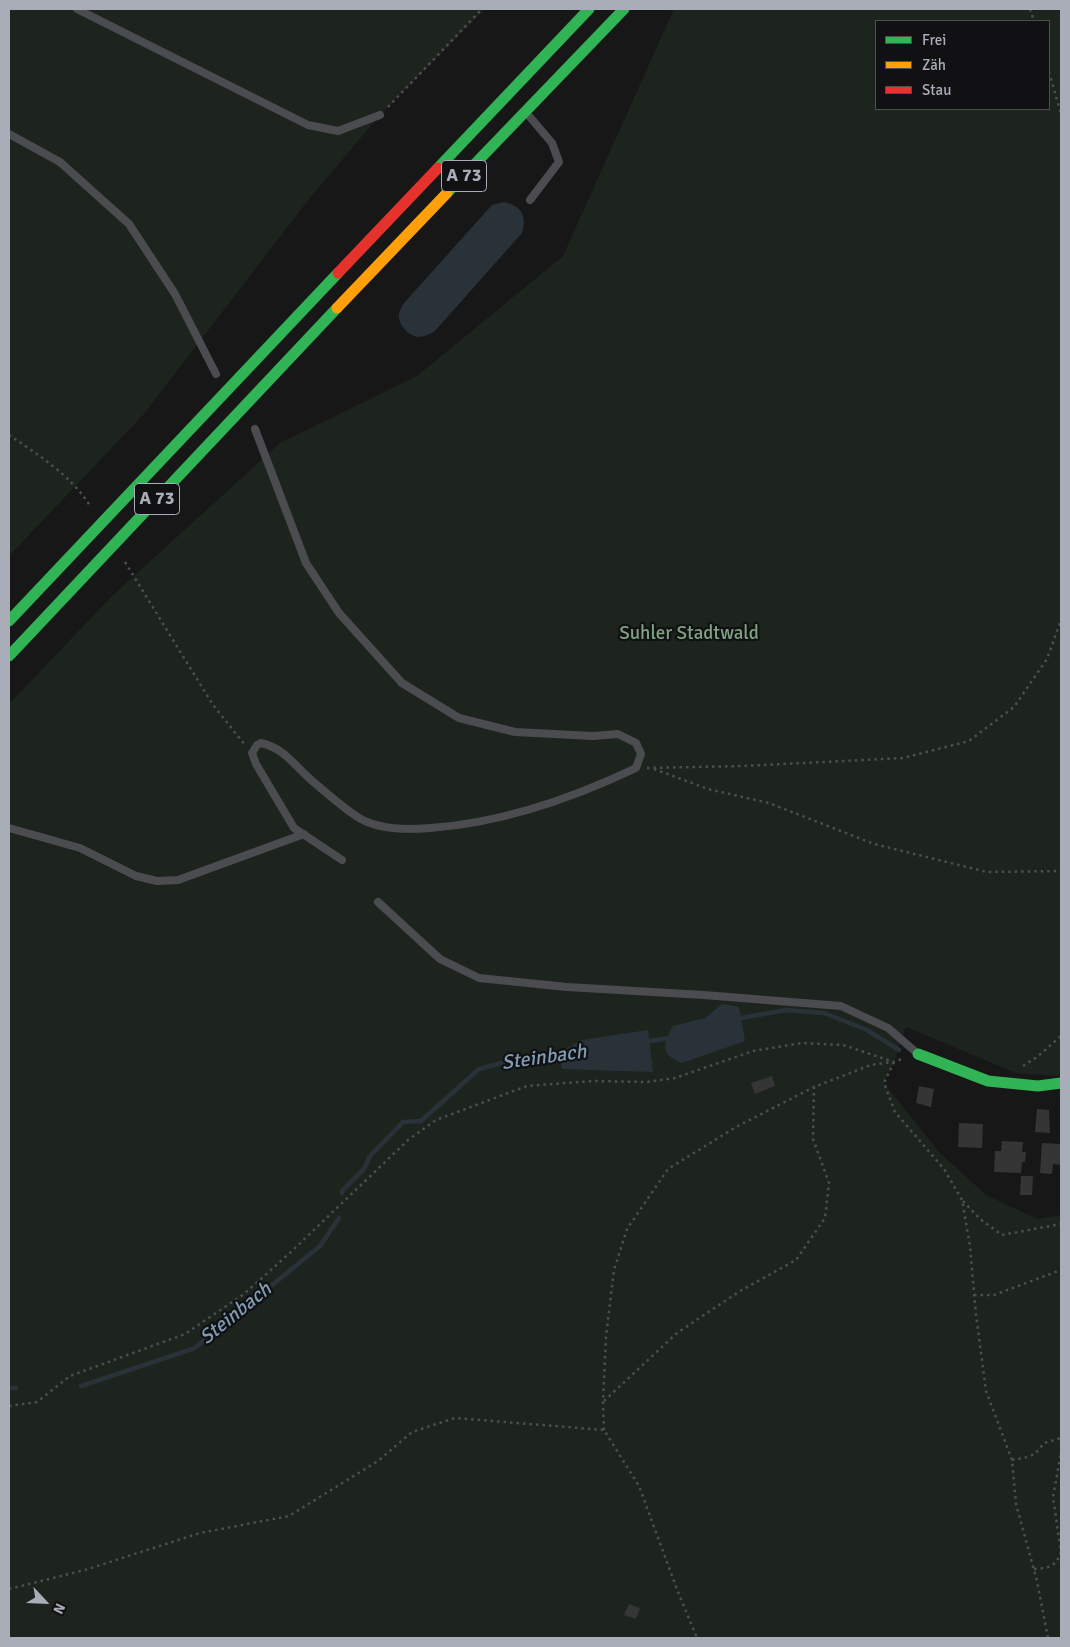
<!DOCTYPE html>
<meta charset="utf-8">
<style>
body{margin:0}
#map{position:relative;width:1070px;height:1647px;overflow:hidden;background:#171717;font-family:Signika,sans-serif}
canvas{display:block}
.frame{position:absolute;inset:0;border:10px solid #a8adb8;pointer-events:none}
.legend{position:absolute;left:875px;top:20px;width:175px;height:90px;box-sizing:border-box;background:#111113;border:1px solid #4d4f55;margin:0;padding:6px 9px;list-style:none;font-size:15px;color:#a8adb8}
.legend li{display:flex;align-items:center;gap:10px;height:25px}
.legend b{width:25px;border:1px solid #4d4f55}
.north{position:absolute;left:20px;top:1577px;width:50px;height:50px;-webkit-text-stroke:4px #111113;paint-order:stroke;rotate:115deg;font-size:14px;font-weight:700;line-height:20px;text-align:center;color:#a8adb8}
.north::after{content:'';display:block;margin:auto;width:18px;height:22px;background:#a8adb8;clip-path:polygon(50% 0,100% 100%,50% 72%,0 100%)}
</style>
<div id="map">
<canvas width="1070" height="1647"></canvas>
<div class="frame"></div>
<ul class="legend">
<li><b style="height:6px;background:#30b455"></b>Frei</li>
<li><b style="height:6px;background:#ff9f0a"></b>Zäh</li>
<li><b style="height:6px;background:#e5322d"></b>Stau</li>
</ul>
<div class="north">N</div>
</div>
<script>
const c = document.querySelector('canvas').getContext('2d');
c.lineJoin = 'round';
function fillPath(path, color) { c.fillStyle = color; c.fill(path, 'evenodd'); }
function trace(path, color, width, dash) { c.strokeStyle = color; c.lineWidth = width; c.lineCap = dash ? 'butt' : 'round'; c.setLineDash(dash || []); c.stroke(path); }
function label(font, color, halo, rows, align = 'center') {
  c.font = font + ' Signika,sans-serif'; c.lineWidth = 4.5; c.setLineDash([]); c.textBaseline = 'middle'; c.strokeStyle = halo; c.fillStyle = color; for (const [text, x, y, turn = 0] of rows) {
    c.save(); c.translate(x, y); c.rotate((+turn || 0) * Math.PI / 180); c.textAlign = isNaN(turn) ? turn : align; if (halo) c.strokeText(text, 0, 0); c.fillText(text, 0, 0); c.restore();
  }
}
const green = new Path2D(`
 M 9,9 L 485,9 L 380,115 L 309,199 L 143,415 L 9,556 Z
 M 674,9 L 1061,9 L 1061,1076 L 1016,1073 L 906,1027 L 894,1062 L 884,1083 L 939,1152 L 986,1195 L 1037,1219 L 1061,1215 L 1061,1638 L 9,1638 L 9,704 L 112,596 L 280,443 L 417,376 L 563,256 ZM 876,21 L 1049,21 L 1049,109 L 876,109 ZM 705,1018 L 665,1040 L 673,1027 Z`);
const water = new Path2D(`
 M 504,202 C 522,206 527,216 522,233 L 434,332 C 429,334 424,337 418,337 C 410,336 400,327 399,318 C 398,313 401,308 404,303 L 492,205 Z
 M 722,1004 L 739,1007 L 745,1041 L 682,1063 C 660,1055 663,1043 673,1026 L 705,1018 Z
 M 648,1030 L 653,1072 L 562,1069 L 558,1053 L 582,1040 Z`);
const stream = new Path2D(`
 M 735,1019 L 786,1010 L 824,1013 L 867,1030 L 899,1050
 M 644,1042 L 670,1038
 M 342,1193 L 342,1191 L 364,1169 L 370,1156 L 403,1122 L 421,1121 L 479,1069 L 520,1058 L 565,1056
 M 81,1386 L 195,1348 L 320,1246 L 339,1218
 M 9,1388 L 16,1388`);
const building = new Path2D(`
 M 772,1076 L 775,1086 L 755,1094 L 751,1083 Z
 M 919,1086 L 934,1089 L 931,1107 L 916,1103 Z
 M 1037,1109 L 1049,1110 L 1050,1133 L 1035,1132 Z
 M 959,1123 L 983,1124 L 982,1148 L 958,1147 Z
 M 1002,1141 L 1023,1142 L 1022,1152 L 1026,1152 L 1025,1162 L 1022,1162 L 1021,1173 L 994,1172 L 995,1151 L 1001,1151 Z
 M 1042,1143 L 1061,1144 L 1061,1165 L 1053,1164 L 1052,1174 L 1040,1173 Z
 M 1021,1176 L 1033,1176 L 1032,1195 L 1020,1195 Z
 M 629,1604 L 640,1608 L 636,1619 L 624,1615 Z`);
const path = new Path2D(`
 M 1030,9 L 1034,21
 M 1049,72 L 1061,114
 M 388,107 L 482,9
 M 9,435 C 37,454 72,476 90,506
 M 125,562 L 213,705 L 245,745
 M 647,768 L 743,766 L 903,758 L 969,741 L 1014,707 L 1047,659 L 1061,620
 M 654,769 L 708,789 L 769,803 L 874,844 L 987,872 L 1061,871
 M 894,1062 L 884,1083 L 895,1112 L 944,1169 L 962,1200 L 970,1246 L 976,1315 L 986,1391 L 1012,1460 L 1016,1504 L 1037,1581 L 1048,1638
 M 1023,1066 L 1037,1057 L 1061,1036
 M 963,1201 L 980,1219 L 1002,1235 L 1061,1224
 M 974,1295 L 994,1295 L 1061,1270
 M 604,1401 L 677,1333 L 740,1291 L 796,1260 L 825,1218 L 829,1183 L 813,1139 L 814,1087
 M 9,1406 L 37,1402 L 70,1376 L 185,1334 L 244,1294 L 292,1251 L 408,1140 L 436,1120 L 527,1086 L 593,1081 L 647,1082 L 675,1078 L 753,1051 L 802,1043 L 843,1045 L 894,1062 L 902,1059
 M 604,1430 L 603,1402 L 606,1336 L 614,1270 L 627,1229 L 668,1169 L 736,1127 L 814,1087 L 871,1065 L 892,1062
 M 1012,1460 L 1024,1458 L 1035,1454 L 1044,1443 L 1061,1438
 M 1034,1569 C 1048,1568 1056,1567 1061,1552 L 1053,1497 L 1061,1453
 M 9,1589 L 85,1570 L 200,1533 L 289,1516 L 378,1461 L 412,1432 L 455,1418 L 604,1430 L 639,1486 L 678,1592 L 697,1638`);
const lane = new Path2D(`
 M 77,9 L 308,125 L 338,131 L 380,115
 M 529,116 L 552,143 L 559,162 L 530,200
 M 9,134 L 60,162 L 129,224 L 175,294 L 216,374
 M 255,429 L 306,563 L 339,613 L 402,683 L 459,718 L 515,732 L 593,736 L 618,734 L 636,743 L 641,754 L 636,768 C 571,799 502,823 430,828 C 406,830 376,830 356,816 C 340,805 324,791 309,778 C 292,763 285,749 261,743 L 257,745 L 252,753 L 256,764 L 294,828 L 342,860
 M 9,828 L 80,848 L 136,876 L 157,881 L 178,880 L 304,834
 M 378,902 L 440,959 L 479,978 L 567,987 L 704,995 L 841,1006 L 888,1028 L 917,1053`);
const fast = new Path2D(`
 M 438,168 L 589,9
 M 447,193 L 624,9
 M 9,621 L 338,273
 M 9,656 L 337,308
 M 918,1054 L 988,1081 L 1038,1086 L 1061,1083`);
const slow = new Path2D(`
 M 337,308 L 447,193`);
const jam = new Path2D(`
 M 338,273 L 438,168`);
const shields = [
 [464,176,45],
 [157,499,45]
];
const shieldNames = [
 ["A 73",464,176],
 ["A 73",157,499]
];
const parkNames = [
 ["Suhler Stadtwald",689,634]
];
const waterNames = [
 ["Steinbach",544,1058,-8],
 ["Steinbach",236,1314,-39]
];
fillPath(green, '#1d241e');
fillPath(water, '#2a3239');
trace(stream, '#2a3239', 4.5);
fillPath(building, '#353536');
trace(path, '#4d4e52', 2.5, [2.5, 4]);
trace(lane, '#4b4c50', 8);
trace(fast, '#30b455', 11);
trace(slow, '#ff9f0a', 11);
trace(jam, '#e5322d', 11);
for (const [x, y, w] of shields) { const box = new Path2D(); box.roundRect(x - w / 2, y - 15.5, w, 31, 4); c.fillStyle = '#111113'; c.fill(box); trace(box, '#a8adb8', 1); }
label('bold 18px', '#a8adb8', null, shieldNames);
label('19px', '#7fa381', '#111113', parkNames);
label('italic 20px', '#7f9bb3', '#111113', waterNames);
</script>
